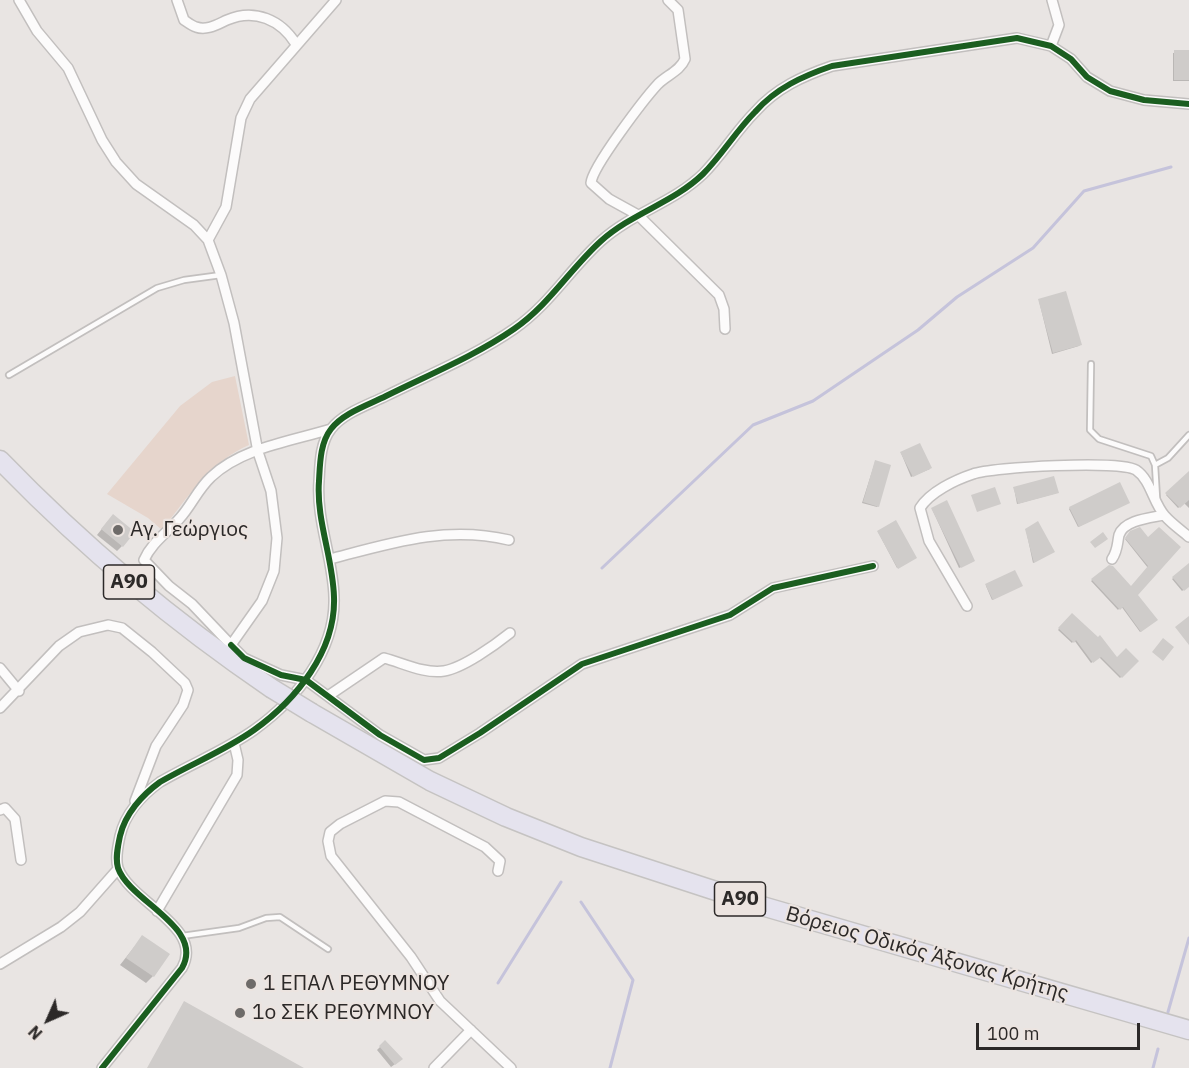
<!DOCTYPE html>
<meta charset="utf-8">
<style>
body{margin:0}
#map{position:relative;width:1189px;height:1068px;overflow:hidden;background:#e9e5e3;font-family:"IBM Plex Sans",sans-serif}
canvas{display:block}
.north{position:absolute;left:18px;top:990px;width:60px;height:60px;-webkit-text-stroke:4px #ece4e0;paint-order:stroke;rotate:225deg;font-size:16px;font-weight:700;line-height:24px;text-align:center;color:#2c2928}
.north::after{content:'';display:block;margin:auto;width:21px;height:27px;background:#2c2928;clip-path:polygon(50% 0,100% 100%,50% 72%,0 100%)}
.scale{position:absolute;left:976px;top:1023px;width:164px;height:27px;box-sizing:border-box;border:3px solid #2c2928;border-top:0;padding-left:8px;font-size:18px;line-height:21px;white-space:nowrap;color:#2c2928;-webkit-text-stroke:4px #ece4e0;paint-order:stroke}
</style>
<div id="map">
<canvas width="1189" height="1068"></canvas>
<div class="north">N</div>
<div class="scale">100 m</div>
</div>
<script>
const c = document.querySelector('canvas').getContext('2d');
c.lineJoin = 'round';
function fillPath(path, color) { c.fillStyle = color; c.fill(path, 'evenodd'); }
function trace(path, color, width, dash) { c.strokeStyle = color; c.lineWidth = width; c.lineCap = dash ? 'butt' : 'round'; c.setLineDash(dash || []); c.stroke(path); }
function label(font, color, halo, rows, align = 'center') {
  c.font = font + ' "IBM Plex Sans",sans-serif'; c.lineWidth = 4.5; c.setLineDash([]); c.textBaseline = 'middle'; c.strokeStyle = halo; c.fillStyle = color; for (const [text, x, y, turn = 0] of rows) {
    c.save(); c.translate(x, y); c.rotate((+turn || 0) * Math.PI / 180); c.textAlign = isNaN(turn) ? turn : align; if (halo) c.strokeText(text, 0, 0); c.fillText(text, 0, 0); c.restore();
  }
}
const green = new Path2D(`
 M 235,376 L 249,445 C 211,461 187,498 162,530 L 148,518 L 107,494 L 180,406 L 212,382 Z`);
const shadow = new Path2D(`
 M 1189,52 L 1189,81 L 1173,81 L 1173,53 Z
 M 1039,301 L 1080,345 L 1079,346 L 1052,354 Z
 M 901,453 L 930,469 L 911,477 Z
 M 875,462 L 878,506 L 877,507 L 862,503 Z
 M 1186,476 L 1189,479 L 1189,508 L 1184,503 L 1178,508 L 1166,495 Z
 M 1014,488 L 1057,493 L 1017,504 Z
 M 1127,503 L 1078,527 L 1069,509 L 1070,508 Z
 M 932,509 L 972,562 L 959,568 Z
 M 108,521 L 122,546 L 117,551 L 97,535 Z
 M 1140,529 L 1147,539 L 1179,547 L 1136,595 L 1156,620 L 1140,632 L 1121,606 L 1118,610 L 1091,581 L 1109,566 L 1131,588 L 1148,568 L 1125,539 Z
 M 1026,530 L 1052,552 L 1033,563 Z
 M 878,532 L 914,559 L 897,568 Z
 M 1186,567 L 1189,572 L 1189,585 L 1182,591 L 1172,579 Z
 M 986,586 L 1020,586 L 992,600 Z
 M 1072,615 L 1117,659 L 1137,661 L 1120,678 L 1099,657 L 1091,663 L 1074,640 L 1072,643 L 1058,630 Z
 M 142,937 L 153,976 L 146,983 L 120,965 Z
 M 385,1042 L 398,1062 L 391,1067 L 377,1050 Z`);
const stream = new Path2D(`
 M 602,568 L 753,425 L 813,401 L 918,330 L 957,297 L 1033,248 L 1084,191 L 1171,167
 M 581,902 L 633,980 L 610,1068
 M 498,983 L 561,882
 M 1168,1012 L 1189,938
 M 1153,1068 L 1158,1049`);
const building = new Path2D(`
 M 1174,50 L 1189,50 L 1189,80 L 1174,80 Z
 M 1066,291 L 1082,345 L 1053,353 L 1038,299 Z
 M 920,443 L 932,468 L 913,477 L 900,452 Z
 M 875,460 L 891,465 L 879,507 L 863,502 Z
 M 1189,471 L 1189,500 L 1180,508 L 1165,493 Z
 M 1054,476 L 1059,493 L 1018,504 L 1013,487 Z
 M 1120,482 L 1130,503 L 1079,527 L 1069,507 Z
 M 995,487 L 1001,504 L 977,512 L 971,495 Z
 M 947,500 L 975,561 L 961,568 L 931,508 Z
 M 113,514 L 135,532 L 123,547 L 101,529 Z
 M 896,520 L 917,558 L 898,569 L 877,531 Z
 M 1038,521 L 1055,552 L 1034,563 L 1025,529 Z
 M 1140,527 L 1148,537 L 1159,527 L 1181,547 L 1138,595 L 1158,620 L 1141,632 L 1123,607 L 1120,610 L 1091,579 L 1109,565 L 1113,566 L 1131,586 L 1148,566 L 1125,538 L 1130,531 Z
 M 1103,532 L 1108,539 L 1095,548 L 1090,542 Z
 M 1189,563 L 1189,587 L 1184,591 L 1172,577 Z
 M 1015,570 L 1023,586 L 993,600 L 985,584 Z
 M 1072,613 L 1098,637 L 1100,635 L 1117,657 L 1126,648 L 1139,661 L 1122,678 L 1101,657 L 1093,663 L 1076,640 L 1074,643 L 1058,628 Z
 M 1189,616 L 1189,645 L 1175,627 Z
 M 1163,638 L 1174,647 L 1163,661 L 1152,652 Z
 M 142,935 L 170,954 L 154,977 L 126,958 Z
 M 184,1001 L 304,1068 L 147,1068 Z
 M 385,1040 L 403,1059 L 395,1065 L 379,1046 Z`);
const lane = new Path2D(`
 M 1091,364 L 1090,430 L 1099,439 L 1151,456 L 1155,465 L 1157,498
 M 9,375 L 157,288 L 184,280 L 221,275
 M 1155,465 L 1168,458 L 1189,435
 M 182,936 L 239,928 L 266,918 L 280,917 L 328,949`);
const street = new Path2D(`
 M 19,0 L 37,31 L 68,68 L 102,140 L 116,162 L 136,184 L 194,225 L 208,240 L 221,275 L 234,323 L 258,452 L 271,491 L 277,538 L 274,571 L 262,601 L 231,645 L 192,604 L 169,586 L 144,560 C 152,542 167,533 180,518 C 191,506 198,489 211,477 C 241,448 292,441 331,429
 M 177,0 L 184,20 C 187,22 192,26 196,27 C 207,31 218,24 227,20 C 255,8 281,20 296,44
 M 668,0 L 678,10 L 685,59 C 680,71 667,75 658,84 C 645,98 592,167 591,183 L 609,199 L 638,215 L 719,295 L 724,309 L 725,329
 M 1051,46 L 1059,25 L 1052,0
 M 208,240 L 226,207 L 241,118 L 250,99 L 336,0
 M 330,559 C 391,543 446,525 509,540
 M 1112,559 C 1118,550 1117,544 1119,535 C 1124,520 1150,518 1164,515
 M 967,606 L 929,541 L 920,508 C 930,492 955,480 973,474 C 992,467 1121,460 1136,470 C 1151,480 1153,503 1165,516 C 1172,524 1181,530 1189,537
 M 231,645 L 244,658 L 281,675 L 306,680 L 380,735 L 424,760 L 439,758 L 480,733 L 582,664 L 730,615 L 773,588 L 873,566
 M 0,668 L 19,691
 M 328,696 L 384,658 C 403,663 424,674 444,671 C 463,668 495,645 510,633
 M 0,708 L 59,646 L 79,632 L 108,625 L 122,628 L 152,652 L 185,683 L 188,690 L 183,705 L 156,746 L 135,801
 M 0,810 L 5,808 L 15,819 L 21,860
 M 498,871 L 500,861 L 485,847 L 399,802 L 385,801 L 340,824 L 330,832 L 328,841 L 331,856 L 411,957 L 440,1001 L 511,1068
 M 157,911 L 237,775 L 238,760 L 234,743
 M 0,964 L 61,927 L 80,912 L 118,869
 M 102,1068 L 182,968 C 205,927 130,902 118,868 C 115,858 118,846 120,836 C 125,814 142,795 160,782 C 191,764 226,750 254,730 C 296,700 336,651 334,597 C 333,558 316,520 319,481 C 320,464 320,443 331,429 C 343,413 368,405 386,396 C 428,375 475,356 514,329 C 549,305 570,269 601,241 C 632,213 673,203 703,174 C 722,155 736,131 755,112 C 776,88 803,76 832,66 L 1017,38 L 1051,46 L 1071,59 L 1087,77 L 1110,91 L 1144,100 L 1189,104
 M 434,1068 L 471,1030`);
const highway = new Path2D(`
 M 0,460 C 84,547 171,620 271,688
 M 312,713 L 430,781 L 506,817 L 581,847 L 762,906 L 1189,1030`);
const highwayBridge = new Path2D(`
 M 271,688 L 312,713`);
const cycleway = new Path2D(`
 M 231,645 L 244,658 L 281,675 L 306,680 L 380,735 L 424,760 L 439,758 L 480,733 L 582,664 L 730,615 L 773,588 L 873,566
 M 102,1068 L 182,968 C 205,927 130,902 118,868 C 115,858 118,846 120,836 C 125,814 142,795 160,782 C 191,764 226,750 254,730 C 296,700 336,651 334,597 C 333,558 316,520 319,481 C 320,464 320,443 331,429 C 343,413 368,405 386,396 C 428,375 475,356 514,329 C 549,305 570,269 601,241 C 632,213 673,203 703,174 C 722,155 736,131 755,112 C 776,88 803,76 832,66 L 1017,38 L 1051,46 L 1071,59 L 1087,77 L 1110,91 L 1144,100 L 1189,104`);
const markers = [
 [118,530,6,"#6e6b69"],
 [251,984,6,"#6e6b69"],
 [240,1013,6,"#6e6b69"]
];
const shields = [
 [129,582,51],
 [740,899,51]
];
const shieldNames = [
 ["Α90",129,582],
 ["Α90",740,899]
];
const poiNames = [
 ["Αγ. Γεώργιος",130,530],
 ["1 ΕΠΑΛ ΡΕΘΥΜΝΟΥ",263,984],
 ["1ο ΣΕΚ ΡΕΘΥΜΝΟΥ",252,1013]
];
const streetNames = [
 ["Βόρειος Οδικός Άξονας Κρήτης",927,954,16]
];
fillPath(green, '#e6d5cc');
fillPath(shadow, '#0003');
trace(stream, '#c5c3db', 3);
fillPath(building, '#cfccca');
trace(lane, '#c2bfbe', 8);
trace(street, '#c2bfbe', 12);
trace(highway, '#c5c3c2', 21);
trace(lane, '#fcfbfb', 4.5);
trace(street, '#fcfbfb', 9);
trace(highway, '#e5e3ee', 18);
trace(highwayBridge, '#c5c3c2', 21, []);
trace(highwayBridge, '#e5e3ee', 18);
trace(cycleway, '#1b5e20', 6);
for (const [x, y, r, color] of markers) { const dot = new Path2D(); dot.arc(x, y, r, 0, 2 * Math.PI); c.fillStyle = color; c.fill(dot); trace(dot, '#ece4e0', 2); }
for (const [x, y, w] of shields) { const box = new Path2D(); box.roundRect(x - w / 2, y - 17, w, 34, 4.5); c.fillStyle = '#ece4e0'; c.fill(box); trace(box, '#2c2928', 1.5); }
label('bold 20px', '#2c2928', null, shieldNames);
label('21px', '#2c2928', '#ece4e0', poiNames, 'left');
label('21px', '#2c2928', '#ece4e0', streetNames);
</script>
